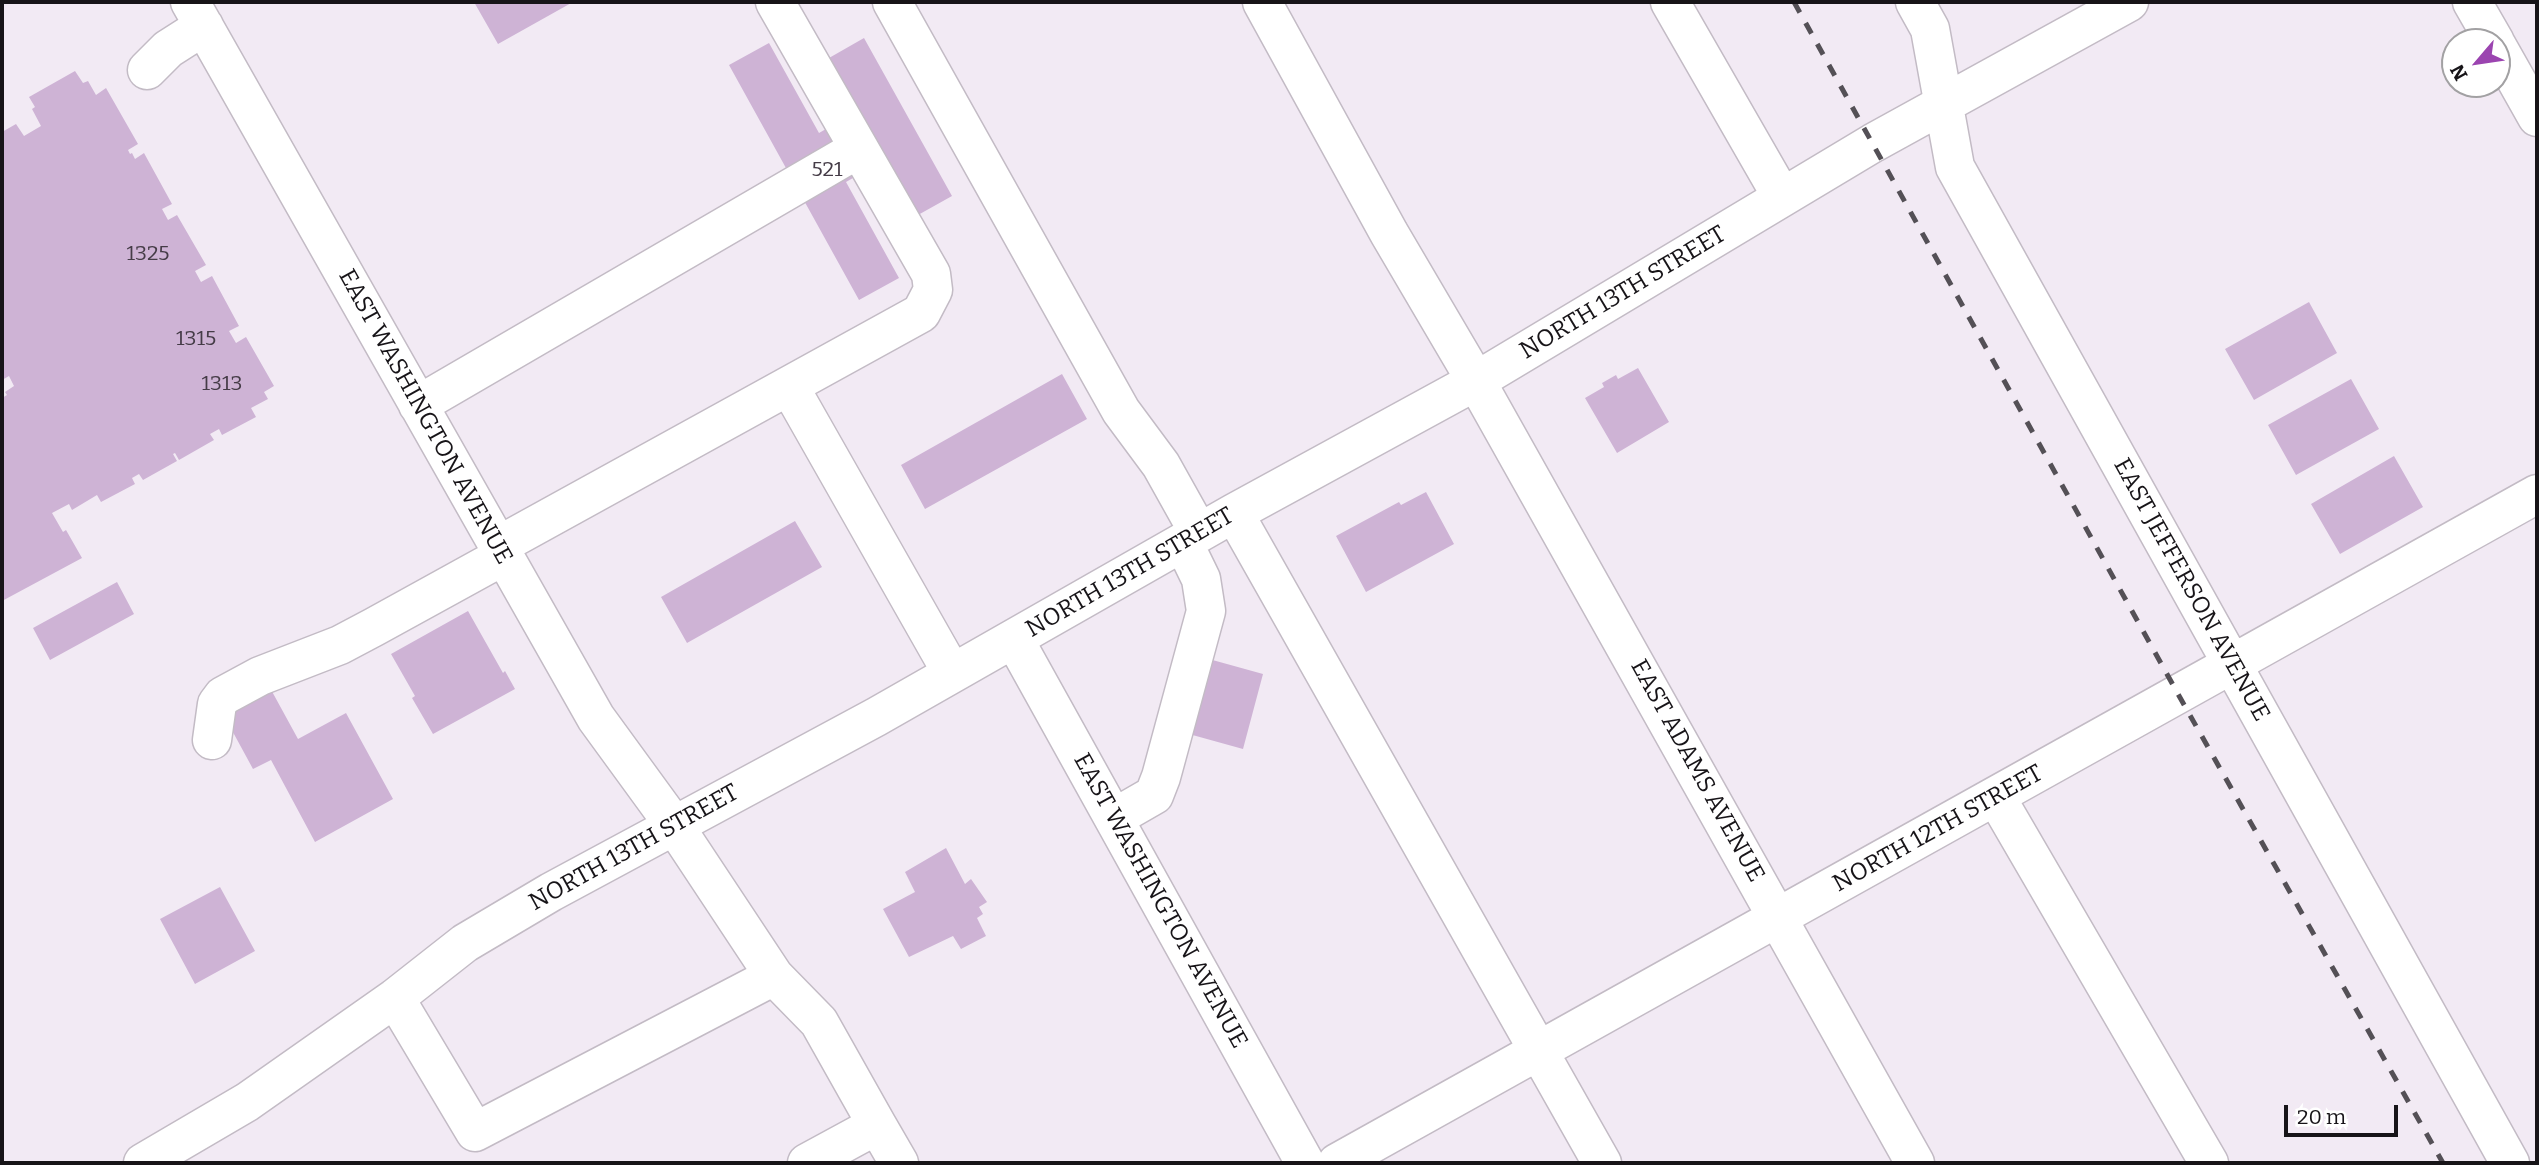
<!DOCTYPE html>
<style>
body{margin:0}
#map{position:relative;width:2539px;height:1165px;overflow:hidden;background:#f2eaf4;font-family:Bitter,serif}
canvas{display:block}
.frame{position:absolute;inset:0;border:4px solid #171418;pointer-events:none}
.north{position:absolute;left:2441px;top:28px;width:70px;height:70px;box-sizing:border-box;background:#fff;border:2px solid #a2a1a3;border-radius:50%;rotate:241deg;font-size:19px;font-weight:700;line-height:28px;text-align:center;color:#171418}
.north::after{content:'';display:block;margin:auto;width:24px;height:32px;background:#9b44b0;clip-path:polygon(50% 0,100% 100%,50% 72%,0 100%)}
.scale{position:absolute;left:2284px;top:1105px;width:114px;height:32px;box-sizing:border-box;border:4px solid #171418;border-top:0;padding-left:9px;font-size:21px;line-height:24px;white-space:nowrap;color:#171418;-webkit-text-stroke:5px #fff;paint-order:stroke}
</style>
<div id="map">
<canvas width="2539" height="1165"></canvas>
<div class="frame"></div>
<div class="north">N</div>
<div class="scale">20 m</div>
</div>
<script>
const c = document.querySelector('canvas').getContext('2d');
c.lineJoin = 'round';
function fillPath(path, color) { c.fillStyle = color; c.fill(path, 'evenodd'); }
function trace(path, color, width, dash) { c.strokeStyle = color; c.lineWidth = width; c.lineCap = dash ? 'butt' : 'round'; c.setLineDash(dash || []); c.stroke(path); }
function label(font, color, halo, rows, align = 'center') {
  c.font = font + ' Bitter,serif'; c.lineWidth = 5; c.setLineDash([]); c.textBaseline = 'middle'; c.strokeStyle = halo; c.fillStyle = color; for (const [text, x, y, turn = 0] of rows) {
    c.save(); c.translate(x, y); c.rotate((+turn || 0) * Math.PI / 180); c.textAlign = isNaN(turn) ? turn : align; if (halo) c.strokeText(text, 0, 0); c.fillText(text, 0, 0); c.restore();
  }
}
const building = new Path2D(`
 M 474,2 L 573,2 L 498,44 Z
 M 864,38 L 952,196 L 918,215 L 886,159 L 846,182 L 899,278 L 859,300 L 729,65 L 769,43 L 819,133 L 859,110 L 829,58 Z
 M 75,71 L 83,83 L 88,81 L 96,95 L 106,88 L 138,144 L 128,150 L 130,154 L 132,153 L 135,159 L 144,153 L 172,204 L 162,209 L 168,220 L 177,215 L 206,265 L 195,271 L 201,282 L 212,276 L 239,326 L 229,331 L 236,343 L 246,337 L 274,386 L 264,392 L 268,399 L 251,408 L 256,417 L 222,435 L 219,429 L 210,434 L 214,440 L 179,460 L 175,453 L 173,454 L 177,461 L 143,480 L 139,474 L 132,478 L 135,484 L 101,502 L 97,495 L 72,510 L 69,504 L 52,513 L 63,532 L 66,530 L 82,558 L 2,601 L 2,398 L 7,395 L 5,392 L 14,386 L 9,376 L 2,380 L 2,132 L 16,124 L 24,136 L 41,126 L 32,109 L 35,107 L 29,97 Z
 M 2309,302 L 2337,353 L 2254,400 L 2225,349 Z
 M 1638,368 L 1669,422 L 1617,453 L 1585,398 L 1604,387 L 1602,383 L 1616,375 L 1618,379 Z
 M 1062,374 L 1087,419 L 925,509 L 901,465 Z
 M 2351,379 L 2379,429 L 2296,475 L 2268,425 Z
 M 2394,456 L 2423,507 L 2340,554 L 2311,504 Z
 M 1426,492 L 1454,544 L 1366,592 L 1336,536 L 1399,502 L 1401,505 Z
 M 795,521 L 822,567 L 687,643 L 661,597 Z
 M 117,582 L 134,614 L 50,660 L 33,628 Z
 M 468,611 L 503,673 L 505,671 L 515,689 L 433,734 L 412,698 L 415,696 L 391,654 Z
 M 1180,651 L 1263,674 L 1243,749 L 1160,726 Z
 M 269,686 L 298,739 L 346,713 L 393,799 L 315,842 L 271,760 L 253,769 L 222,712 Z
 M 946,848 L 965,884 L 971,879 L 987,902 L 979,907 L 983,914 L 977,918 L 986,936 L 961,949 L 953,936 L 909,957 L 883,909 L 915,892 L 905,872 Z
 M 220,887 L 255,951 L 195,984 L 160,919 Z`);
const minor = new Path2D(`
 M 190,2 L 596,718 L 674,825 L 774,976
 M 892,2 L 1121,411 L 1161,465 L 1199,533
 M 1262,2 L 1389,233 L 1476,381 L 1915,1163
 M 1670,2 L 1782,197
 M 1915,2 L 1930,29 L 1955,167 L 2510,1163
 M 2472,2 L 2495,42
 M 2497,46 L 2537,117
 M 147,70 L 168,49 L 204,26
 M 789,386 L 952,673
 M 418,405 L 858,149
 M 1234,513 L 1602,1163
 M 498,546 L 921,313 L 933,290 L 931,274 L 775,2
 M 1014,639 L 1305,1163
 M 212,740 L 217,704 L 223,696 L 260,676 L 340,645 L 374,627 L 503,556
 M 1996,797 L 2209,1163
 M 1114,818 L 1154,795 L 1161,777 L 1206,611 L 1201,579 L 1183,542
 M 395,998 L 475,1132 L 774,976 L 819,1022 L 877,1125 L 807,1163
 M 877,1125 L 899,1163
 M 143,1163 L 247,1102 L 395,998 L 465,943 L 551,892 L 876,717 L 1234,513 L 1476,381 L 1873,143 L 2129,2
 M 1337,1163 L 2537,494`);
const rail = new Path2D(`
 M 1794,2 L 2178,694 L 2443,1163`);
const numberNames = [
 ["521",827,170],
 ["1325",148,254],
 ["1315",196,339],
 ["1313",222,384]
];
const streetNames = [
 ["NORTH 13TH STREET",1623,293,-31],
 ["EAST WASHINGTON AVENUE",425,417,61],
 ["NORTH 13TH STREET",1130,573,-30],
 ["EAST JEFFERSON AVENUE",2191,590,61],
 ["EAST ADAMS AVENUE",1697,771,61],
 ["NORTH 12TH STREET",1938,829,-29],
 ["NORTH 13TH STREET",634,848,-29],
 ["EAST WASHINGTON AVENUE",1160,901,61]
];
fillPath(building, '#ceb3d5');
trace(minor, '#c3bbc5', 41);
trace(minor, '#fff', 38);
trace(rail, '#545056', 5, [12, 12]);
label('21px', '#453c47', null, numberNames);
label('24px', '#171418', '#fff', streetNames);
</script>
